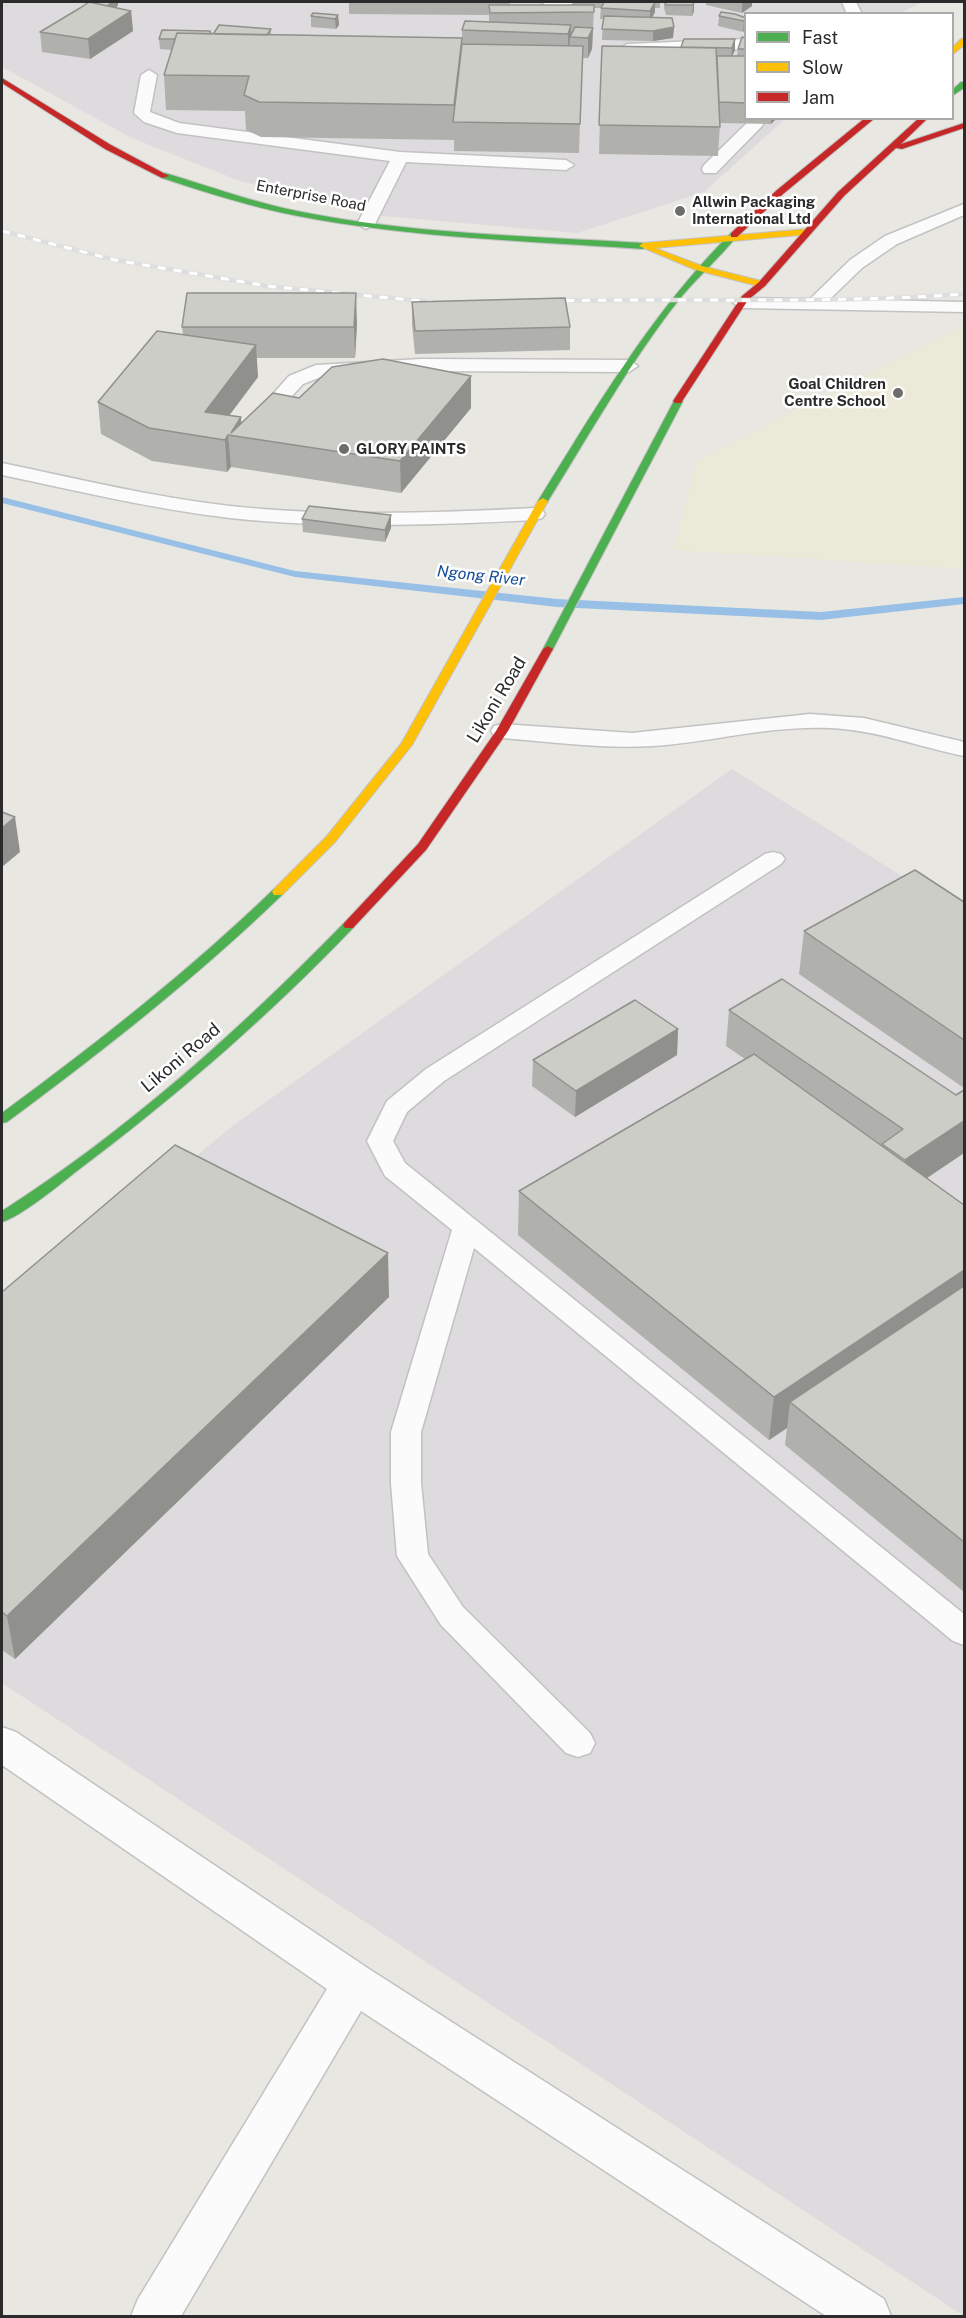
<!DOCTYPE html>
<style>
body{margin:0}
#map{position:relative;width:966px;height:2318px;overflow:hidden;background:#e8e7e2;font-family:"Public Sans",sans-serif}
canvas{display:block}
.frame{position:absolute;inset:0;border:3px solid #2b2b2b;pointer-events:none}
.legend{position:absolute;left:744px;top:12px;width:210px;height:108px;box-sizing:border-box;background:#fff;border:2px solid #aaa;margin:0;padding:8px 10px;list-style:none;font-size:18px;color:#2b2b2b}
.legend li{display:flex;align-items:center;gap:12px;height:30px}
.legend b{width:30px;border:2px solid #aaa}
</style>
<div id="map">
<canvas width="966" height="2318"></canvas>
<div class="frame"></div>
<ul class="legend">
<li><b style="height:8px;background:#4caf50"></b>Fast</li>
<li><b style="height:8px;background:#ffc107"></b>Slow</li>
<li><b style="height:8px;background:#c62828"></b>Jam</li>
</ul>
</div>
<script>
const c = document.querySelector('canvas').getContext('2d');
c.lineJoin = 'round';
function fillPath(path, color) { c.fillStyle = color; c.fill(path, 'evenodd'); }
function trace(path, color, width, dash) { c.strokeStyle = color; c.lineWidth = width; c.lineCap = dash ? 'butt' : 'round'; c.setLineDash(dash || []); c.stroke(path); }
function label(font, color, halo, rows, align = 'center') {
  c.font = font + ' "Public Sans",sans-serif'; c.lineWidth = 5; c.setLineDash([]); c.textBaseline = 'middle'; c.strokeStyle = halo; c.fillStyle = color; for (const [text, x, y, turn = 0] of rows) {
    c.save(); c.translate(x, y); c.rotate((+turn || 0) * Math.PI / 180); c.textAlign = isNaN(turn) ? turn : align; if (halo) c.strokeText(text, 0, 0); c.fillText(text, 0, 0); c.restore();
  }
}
const industrial = new Path2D(`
 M 2,2 L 922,2 L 901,13 L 746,14 L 746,118 L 785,119 L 704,192 L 577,233 L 383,216 L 240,181 L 132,138 L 2,67 Z
 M 732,769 L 964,915 L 964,2316 L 2,1683 L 2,1319 L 231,1127 Z`);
const education = new Path2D(`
 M 964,325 L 964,569 L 673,550 L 697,461 Z`);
const stream = new Path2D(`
 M 2,497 L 295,571 L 557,599 L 821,612 L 964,597 L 964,604 L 821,620 L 557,607 L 295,577 L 2,503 Z`);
const lane = new Path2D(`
 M 542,2 L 571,2 L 573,3 C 566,10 548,9 542,2 Z
 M 842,2 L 856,2 L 862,14 L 847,14 Z
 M 746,39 L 746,49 L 627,54 L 619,49 L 627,44 Z
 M 149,70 L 157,75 L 150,112 L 179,123 L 400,152 L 566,160 L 574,165 L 566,170 L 406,162 L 375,224 L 366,229 L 357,224 L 390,161 L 177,133 L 144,122 L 134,113 L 141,75 Z
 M 758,118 L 764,123 L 762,126 L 716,173 L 704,173 L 702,169 L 704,165 L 750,120 Z
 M 964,204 L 964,215 L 897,244 L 862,268 L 830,299 L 964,302 L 964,312 L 742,308 L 733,303 L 742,298 L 810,299 L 850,260 L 885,236 Z
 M 421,359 L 629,360 L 638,366 L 629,372 L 421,371 L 326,375 L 303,384 L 265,426 L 258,428 L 248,422 L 289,376 L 316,365 Z
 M 2,463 C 78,479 153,497 230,506 C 331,517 434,513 535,508 L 542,510 L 545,514 L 542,518 L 535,520 C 434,525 331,529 230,518 C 153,509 78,491 2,475 Z
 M 810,714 L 864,718 L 964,742 L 964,756 C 919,747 877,730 830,728 C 771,725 712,742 653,746 C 602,749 552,742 502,738 L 494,736 L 491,731 L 494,726 L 502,724 L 632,733 Z
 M 773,852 L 781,854 L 785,859 L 781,864 L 444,1081 L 407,1112 L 393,1141 L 405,1163 L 964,1614 L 964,1645 L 953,1641 L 474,1248 L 421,1432 L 421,1483 L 428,1554 L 463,1607 L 590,1733 L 595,1743 L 590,1753 L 578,1757 L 566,1753 L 441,1625 L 397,1556 L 391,1483 L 391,1432 L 452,1230 L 385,1176 L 367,1141 L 387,1101 L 426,1069 L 765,854 Z`);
const street = new Path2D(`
 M 2,1727 L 16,1732 L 369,1969 L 884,2299 L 891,2316 L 826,2316 L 361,2011 L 181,2316 L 131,2316 L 138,2299 L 327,1989 L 2,1765 Z`);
const fast = new Path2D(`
 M 961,82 L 964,82 L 964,88 L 952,96 L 952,90 Z
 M 165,173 C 209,186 252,202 297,211 C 411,234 528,236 643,243 L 647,246 L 643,249 C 528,241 412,238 298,216 C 252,207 207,193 162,178 L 161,176 Z
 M 731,233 L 738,235 C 721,256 700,275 682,296 C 631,360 591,432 548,501 L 547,503 L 539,503 L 538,501 C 596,407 652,312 731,233 Z
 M 675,399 L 683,401 L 553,649 L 552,651 L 544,651 L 543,649 Z
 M 278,888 L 282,889 L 284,892 L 282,895 C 196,978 103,1051 7,1122 L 2,1123 L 2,1113 C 97,1043 189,971 274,889 Z
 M 349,921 L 355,925 L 353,928 C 267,1018 173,1099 73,1174 C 57,1187 20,1217 2,1222 L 2,1211 C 127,1131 241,1029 345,922 Z`);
const slow = new Path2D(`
 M 961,39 L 964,39 L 964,45 L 952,55 L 952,48 Z
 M 808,229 L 812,232 L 811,234 L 655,248 L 702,266 L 765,282 L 765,286 L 762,287 L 696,270 L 639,246 L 643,243 Z
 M 543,498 L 548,501 L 412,745 L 335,842 L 282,895 L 274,895 L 272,892 L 274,889 L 327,836 L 401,744 L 538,501 Z`);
const jam = new Path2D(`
 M 2,78 L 111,145 L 169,176 L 162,178 L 105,149 L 2,83 Z
 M 865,118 L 875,118 L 783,194 L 737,237 L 731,237 L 731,233 L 777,190 Z
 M 919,118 L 928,118 L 901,144 L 964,123 L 964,128 L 902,149 L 896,148 L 844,196 L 765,286 L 748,300 L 681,403 L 675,403 L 673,401 L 742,296 L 759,282 L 838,192 Z
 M 548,646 L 553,649 L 508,731 L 426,850 L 353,928 L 345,928 L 343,925 L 345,922 L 418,844 L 496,731 L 543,649 Z`);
const rail = new Path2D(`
 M 2,231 L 115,260 L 267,286 L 442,303
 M 550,301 C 688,298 827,304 964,294`);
const wall = new Path2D(`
 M 349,2 L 510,2 L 510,5 L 572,5 L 572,2 L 660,2 L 660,8 L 655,8 L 655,12 L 652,18 L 674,27 L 673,38 L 653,41 L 602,40 L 603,19 L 600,19 L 601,8 L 594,8 L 592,49 L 588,58 L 582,58 L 579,153 L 454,151 L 454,140 L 261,137 L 246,130 L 245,111 L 166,110 L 164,75 L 172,50 L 160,49 L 159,39 L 215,34 L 214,33 L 271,29 L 271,35 L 462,38 L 462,30 L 489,22 L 489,15 L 349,14 Z
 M 664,2 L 694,2 L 694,11 L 692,16 L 666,15 L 664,8 Z
 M 706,2 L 752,2 L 752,6 L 742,13 L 706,5 Z
 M 118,5 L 116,8 L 131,11 L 133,31 L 90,59 L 42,52 L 40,32 L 80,8 Z
 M 338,15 L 339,25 L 336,29 L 311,27 L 311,16 Z
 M 719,16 L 746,18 L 745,29 L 743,32 L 718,26 Z
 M 746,38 L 746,118 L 777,118 L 771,124 L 720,123 L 718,156 L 599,154 L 602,46 L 681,47 L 735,39 L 735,50 L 732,56 L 737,56 L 738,49 Z
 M 412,302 L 570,327 L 570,350 L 415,354 L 412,325 Z
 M 357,324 L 355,358 L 256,358 L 258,377 L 229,416 L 241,423 L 299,398 L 471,376 L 471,408 L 401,493 L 231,467 L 227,472 L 152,461 L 101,434 L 98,402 L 183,335 L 182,327 Z
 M 302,519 L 391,528 L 385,542 L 303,532 Z
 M 964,902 L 964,1088 L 799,974 L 804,931 Z
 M 729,1010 L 956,1095 L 964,1090 L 964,1153 L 927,1178 L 964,1205 L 964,1592 L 785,1445 L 787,1428 L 769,1440 L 518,1235 L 519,1191 L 745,1059 L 726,1046 Z
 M 678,1029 L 677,1055 L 575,1117 L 532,1086 L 533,1060 Z
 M 2,1292 L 389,1297 L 15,1659 L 2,1650 Z`);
const shadedWall = new Path2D(`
 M 111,2 L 118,2 L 118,5 L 107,18 L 106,8 Z
 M 655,2 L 655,12 L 650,21 L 650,11 Z
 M 694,2 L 694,11 L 692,16 L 693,5 Z
 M 744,2 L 752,2 L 752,6 L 742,13 L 742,3 Z
 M 131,11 L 133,31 L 90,59 L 88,39 Z
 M 338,15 L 339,25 L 336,29 L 335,19 Z
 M 746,18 L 745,29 L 743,32 L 744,21 Z
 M 571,25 L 571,37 L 570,37 L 569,50 L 568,54 L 568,34 Z
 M 674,27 L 673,38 L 653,41 L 653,31 Z
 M 593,28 L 592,49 L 588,58 L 588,38 Z
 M 462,38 L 462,73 L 454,122 L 454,105 Z
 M 735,39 L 735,50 L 731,59 L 732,48 Z
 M 771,118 L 777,118 L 771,124 Z
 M 356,293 L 357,324 L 355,358 L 354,327 Z
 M 256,345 L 258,377 L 212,438 L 205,412 Z
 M 471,376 L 471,408 L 401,493 L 400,461 Z
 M 241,417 L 242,437 L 231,433 Z
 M 228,435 L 231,467 L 227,472 L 225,440 Z
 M 391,515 L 391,528 L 385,542 L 385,530 Z
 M 15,817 L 20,852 L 2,867 L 2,828 Z
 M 678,1029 L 677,1055 L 575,1117 L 576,1091 Z
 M 964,1121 L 964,1153 L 900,1196 L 905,1160 Z
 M 388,1253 L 389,1297 L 15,1659 L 7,1616 Z
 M 964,1270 L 964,1309 L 790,1402 L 787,1428 L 769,1440 L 774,1397 Z`);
const building = new Path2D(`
 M 89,2 L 131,11 L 88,39 L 40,32 L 80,8 Z
 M 89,2 L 86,4 L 88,2 L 111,2 L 108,6 Z
 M 604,2 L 655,2 L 650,11 L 601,8 Z
 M 665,2 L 694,2 L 693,5 L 666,5 Z
 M 489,5 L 594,5 L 594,12 L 490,13 Z
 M 721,12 L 735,14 L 746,18 L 744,21 L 719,16 Z
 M 313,13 L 338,15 L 335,19 L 311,16 Z
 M 604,16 L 672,18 L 674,27 L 653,31 L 602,29 Z
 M 465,21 L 571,25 L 568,34 L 462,30 Z
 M 219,25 L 271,29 L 267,35 L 215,34 L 214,33 Z
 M 575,27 L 593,28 L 588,38 L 570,37 Z
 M 162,30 L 210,31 L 211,34 L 177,33 L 175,39 L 159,39 Z
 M 177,33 L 462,38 L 454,105 L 259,102 L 244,95 L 249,76 L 164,75 Z
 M 742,37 L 746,38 L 746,49 L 738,49 Z
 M 684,39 L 735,39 L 732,48 L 681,47 Z
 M 462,44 L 583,46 L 580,124 L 453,122 Z
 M 602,46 L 716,48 L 720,127 L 599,125 Z
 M 717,56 L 746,56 L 746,103 L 719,102 Z
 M 187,293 L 356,293 L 354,327 L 182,327 Z
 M 565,298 L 570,327 L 415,331 L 412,302 Z
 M 157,331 L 256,345 L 205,412 L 241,417 L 231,433 L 273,393 L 299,398 L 332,367 L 383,359 L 471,376 L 400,461 L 228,435 L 225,440 L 149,428 L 98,402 Z
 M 309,506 L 391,515 L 385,530 L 302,519 Z
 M 2,812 L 15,817 L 2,828 Z
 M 915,870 L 964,902 L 964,1040 L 804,931 Z
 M 782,979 L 956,1095 L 964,1090 L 964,1121 L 905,1160 L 882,1144 L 903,1129 L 729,1010 Z
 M 635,1000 L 678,1029 L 576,1091 L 533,1060 Z
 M 754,1054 L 964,1205 L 964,1270 L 774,1397 L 519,1191 Z
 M 175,1145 L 388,1253 L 7,1616 L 2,1612 L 2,1292 Z
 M 964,1286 L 964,1542 L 790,1402 Z`);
const markers = [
 [680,211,6,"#6d6d6b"],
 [898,393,6,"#6d6d6b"],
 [344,449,6,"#6d6d6b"]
];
const farStreetnames = [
 ["Enterprise Road",311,196,11]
];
const farPoinames = [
 ["Allwin Packaging",692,202],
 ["International Ltd",692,219],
 ["Goal Children",886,384,"right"],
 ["Centre School",886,401,"right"],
 ["GLORY PAINTS",356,449]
];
const farWaternames = [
 ["Ngong River",481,576,6]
];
const streetNames = [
 ["Likoni Road",497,700,-59],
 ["Likoni Road",181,1058,-40]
];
fillPath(industrial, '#dddbdd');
fillPath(education, '#ebe9d7');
fillPath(stream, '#98c0e6');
trace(lane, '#c2c2c2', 3);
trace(street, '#c2c2c2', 3);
trace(fast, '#c2c2c2', 2);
trace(slow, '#c2c2c2', 2);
trace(jam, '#c2c2c2', 2);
fillPath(lane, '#fcfbfb');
fillPath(street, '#fcfbfb');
fillPath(fast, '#4caf50');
fillPath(slow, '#ffc107');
fillPath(jam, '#c62828');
trace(rail, '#dededf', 4.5);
trace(rail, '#fff', 3, [8]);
fillPath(wall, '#b0b0ac');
fillPath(shadedWall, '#90908c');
fillPath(building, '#cdcdc8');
trace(building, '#90908c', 1.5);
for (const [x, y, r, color] of markers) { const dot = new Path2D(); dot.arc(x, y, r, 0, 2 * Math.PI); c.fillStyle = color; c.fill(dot); trace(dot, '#fff', 2); }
label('15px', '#2b2b2b', '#fff', farStreetnames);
label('bold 15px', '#2b2b2b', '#fff', farPoinames, 'left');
label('italic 16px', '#154b95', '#fff', farWaternames);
label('18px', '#2b2b2b', '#fff', streetNames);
</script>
